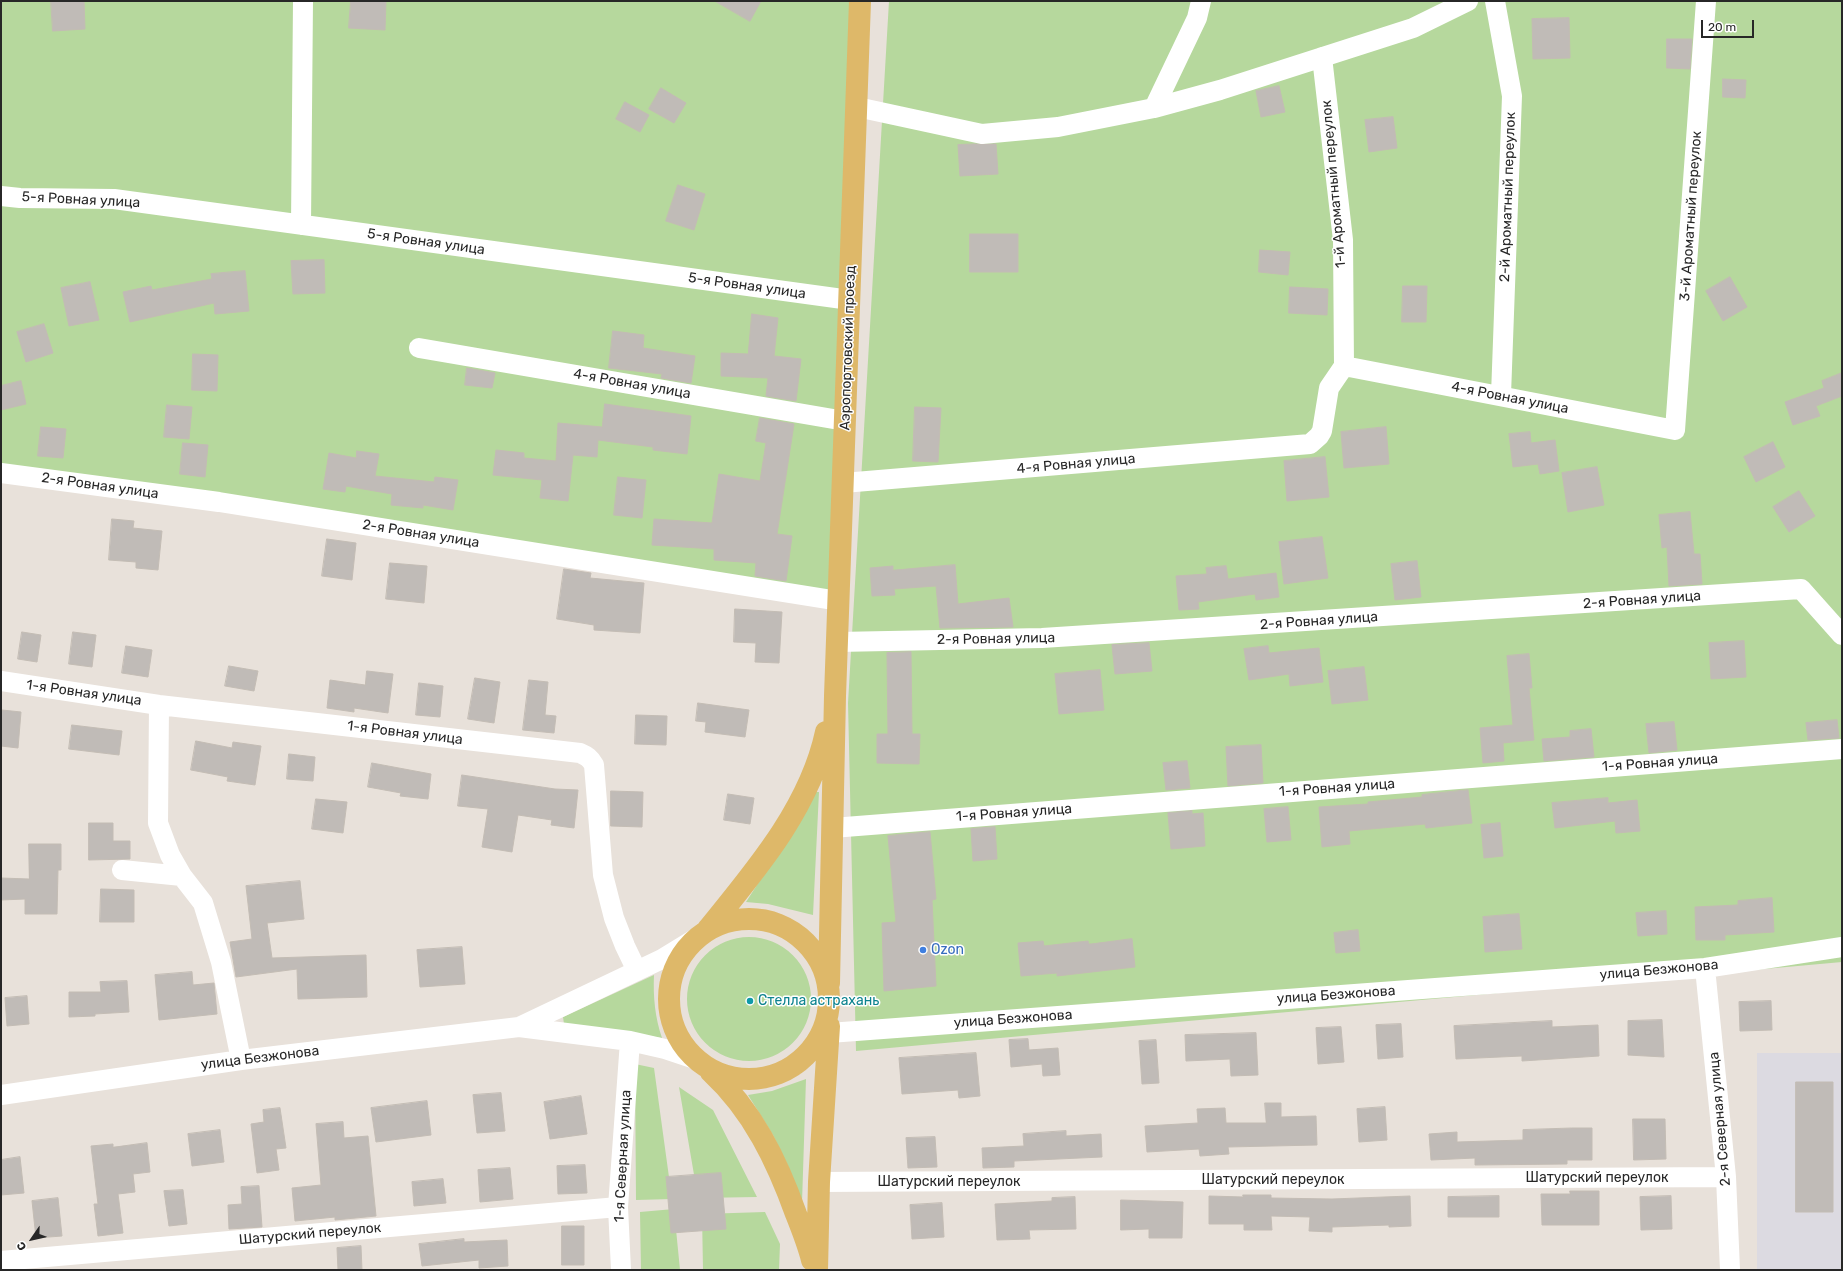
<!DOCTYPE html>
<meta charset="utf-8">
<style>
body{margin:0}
#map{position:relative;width:1843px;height:1271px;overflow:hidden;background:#e8e1da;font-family:Rubik,sans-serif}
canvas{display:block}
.frame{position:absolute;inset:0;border:2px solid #272727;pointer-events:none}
.north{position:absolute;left:12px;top:1219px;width:40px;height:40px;-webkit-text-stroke:3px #fff;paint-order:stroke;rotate:236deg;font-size:11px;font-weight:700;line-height:16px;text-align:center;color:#272727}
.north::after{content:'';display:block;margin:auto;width:14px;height:18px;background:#272727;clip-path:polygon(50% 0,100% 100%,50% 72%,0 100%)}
.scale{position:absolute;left:1701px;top:20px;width:53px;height:18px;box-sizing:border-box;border:2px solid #272727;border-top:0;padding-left:5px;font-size:12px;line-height:14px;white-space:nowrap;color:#272727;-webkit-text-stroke:3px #fff;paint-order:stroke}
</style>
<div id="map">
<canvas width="1843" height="1271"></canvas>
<div class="frame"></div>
<div class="north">С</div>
<div class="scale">20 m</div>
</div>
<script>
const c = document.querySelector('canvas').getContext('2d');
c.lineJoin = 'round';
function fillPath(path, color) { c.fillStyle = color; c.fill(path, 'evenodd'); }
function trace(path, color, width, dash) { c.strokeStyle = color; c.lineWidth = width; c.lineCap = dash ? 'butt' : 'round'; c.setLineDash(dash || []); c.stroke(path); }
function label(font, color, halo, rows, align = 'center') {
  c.font = font + ' Rubik,sans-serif'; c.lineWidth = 3; c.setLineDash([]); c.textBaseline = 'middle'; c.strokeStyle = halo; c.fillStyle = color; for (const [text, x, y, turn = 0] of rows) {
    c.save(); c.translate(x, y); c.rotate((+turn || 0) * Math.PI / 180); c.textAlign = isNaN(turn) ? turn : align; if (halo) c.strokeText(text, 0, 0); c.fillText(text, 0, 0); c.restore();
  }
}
const industrial = new Path2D(`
 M 1757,1053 L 1842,1053 L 1842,1270 L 1757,1270 Z`);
const green = new Path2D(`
 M 1,1 L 851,1 L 831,597 L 1,473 Z
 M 889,1 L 1842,1 L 1842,962 L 856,1051 L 848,703 Z
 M 814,792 L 819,792 L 813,915 L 768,904 L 746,902 L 804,812 Z
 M687 999a62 62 0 1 1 124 0a62 62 0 1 1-124 0Z
 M 654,975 C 653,997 655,1017 662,1038 L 564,1024 L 563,1017 Z
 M 635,1064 L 654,1068 L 672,1199 L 636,1200 Z
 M 806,1079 L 802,1203 L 788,1166 L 773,1135 L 748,1095 L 772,1091 Z
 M 679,1087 L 713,1110 L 757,1197 L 698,1198 Z
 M 674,1209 L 680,1270 L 641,1270 L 640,1212 Z
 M 765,1212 L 780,1244 L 779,1270 L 703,1270 L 702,1214 Z`);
const building = new Path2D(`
 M 51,1 L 84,1 L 85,29 L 53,31 Z
 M 351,1 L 386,1 L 385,30 L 349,28 Z
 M 715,1 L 761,1 L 750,21 Z
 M 1569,18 L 1570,58 L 1533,59 L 1532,19 Z
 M 1667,39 L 1692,39 L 1690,69 L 1667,68 Z
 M 1723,79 L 1746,80 L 1745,98 L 1723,97 Z
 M 1279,86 L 1285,112 L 1261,117 L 1256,91 Z
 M 661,88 L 686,103 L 674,123 L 649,109 Z
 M 625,102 L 649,115 L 640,132 L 616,119 Z
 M 1393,117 L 1397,148 L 1369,152 L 1365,120 Z
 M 974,144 L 996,144 L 998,174 L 960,176 L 958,145 Z
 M 678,185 L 705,194 L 694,230 L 666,221 Z
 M 970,234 L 1018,234 L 1018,272 L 970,272 Z
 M 1260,250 L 1290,252 L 1288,275 L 1259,272 Z
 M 324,260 L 325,293 L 293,294 L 291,261 Z
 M 245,271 L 249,311 L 215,314 L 214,303 L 130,322 L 123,292 L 151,286 L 152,290 L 212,279 L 211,274 Z
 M 1730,277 L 1747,307 L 1723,321 L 1706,291 Z
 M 90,282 L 99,320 L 69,326 L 61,288 Z
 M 1403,286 L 1427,286 L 1426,322 L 1402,322 Z
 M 1290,287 L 1328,289 L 1327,315 L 1289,313 Z
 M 752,314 L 778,318 L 774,356 L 801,359 L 796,401 L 766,396 L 768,378 L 721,376 L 721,353 L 748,354 Z
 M 44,324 L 53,353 L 26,362 L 17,332 Z
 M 613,331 L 644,335 L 643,348 L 695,356 L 691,383 L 661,378 L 662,374 L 609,368 Z
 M 193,354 L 218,355 L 217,391 L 192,390 Z
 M 467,368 L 495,373 L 492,388 L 465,385 Z
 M 1842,373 L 1842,396 L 1816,406 L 1820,416 L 1793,425 L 1785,402 L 1824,388 L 1822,381 Z
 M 21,381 L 26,404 L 1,410 L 1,386 Z
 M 605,404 L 691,416 L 687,454 L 653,450 L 653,447 L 598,440 L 597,457 L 573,455 L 568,501 L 540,498 L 542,480 L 493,475 L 496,450 L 524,453 L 524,458 L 556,461 L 558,423 L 602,427 Z
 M 167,405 L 192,407 L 189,439 L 164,437 Z
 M 915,407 L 941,408 L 938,462 L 913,461 Z
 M 760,418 L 794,424 L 777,534 L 792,536 L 786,581 L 755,576 L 756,563 L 714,560 L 714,549 L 652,545 L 654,519 L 712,523 L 719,474 L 760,481 L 766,443 L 756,441 Z
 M 41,427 L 66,429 L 63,458 L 38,456 Z
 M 1386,427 L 1389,464 L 1344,468 L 1341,432 Z
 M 1530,432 L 1531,443 L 1555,440 L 1559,471 L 1540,474 L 1538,464 L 1513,467 L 1509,434 Z
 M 1773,442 L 1785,467 L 1756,482 L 1744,457 Z
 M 183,443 L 208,445 L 205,477 L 180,474 Z
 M 357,451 L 379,454 L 375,476 L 434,482 L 435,477 L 458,480 L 453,510 L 423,505 L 423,508 L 391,505 L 392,494 L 346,486 L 345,492 L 323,489 L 329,453 L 356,458 Z
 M 1325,457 L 1329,497 L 1287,501 L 1284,461 Z
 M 1597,467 L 1604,505 L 1568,512 L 1562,473 Z
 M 618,477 L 646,480 L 642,518 L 614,515 Z
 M 1799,491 L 1815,516 L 1789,532 L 1773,507 Z
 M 1690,512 L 1694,554 L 1700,554 L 1702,584 L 1669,586 L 1667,547 L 1662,548 L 1659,515 Z
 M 112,519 L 134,521 L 133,528 L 162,531 L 158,570 L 136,568 L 136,562 L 109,560 Z
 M 1322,537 L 1328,578 L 1284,584 L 1279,542 Z
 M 327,539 L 356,543 L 352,580 L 322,576 Z
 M 1417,561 L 1421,597 L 1395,600 L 1391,564 Z
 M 390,563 L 427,566 L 424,603 L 386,599 Z
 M 955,565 L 958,604 L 1009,598 L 1013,627 L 940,628 L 936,586 L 894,589 L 895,595 L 872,596 L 870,568 L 893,566 L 893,570 Z
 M 1226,566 L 1228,579 L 1276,573 L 1279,597 L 1256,600 L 1255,594 L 1198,602 L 1199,609 L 1179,610 L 1176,576 L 1207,574 L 1206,568 Z
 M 564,569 L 591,573 L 590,578 L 644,583 L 640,633 L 594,630 L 594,625 L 557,619 Z
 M 735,609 L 782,612 L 779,663 L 755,662 L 756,643 L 734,642 Z
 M 22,632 L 41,635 L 37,662 L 18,659 Z
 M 73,632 L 96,635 L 92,667 L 69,664 Z
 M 1744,641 L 1746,677 L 1711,679 L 1709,643 Z
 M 1149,643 L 1152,671 L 1115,674 L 1112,645 Z
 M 126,646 L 152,650 L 148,677 L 122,673 Z
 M 1268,646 L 1269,653 L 1319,648 L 1323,682 L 1290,686 L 1289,674 L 1249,680 L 1244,649 Z
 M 911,652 L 912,734 L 920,734 L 919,764 L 877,763 L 877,734 L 888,734 L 887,653 Z
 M 1529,654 L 1532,688 L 1529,688 L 1534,740 L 1503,743 L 1504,761 L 1483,763 L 1480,728 L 1513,725 L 1507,656 Z
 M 229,666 L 258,671 L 254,691 L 225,686 Z
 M 1364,667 L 1368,700 L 1332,704 L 1328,671 Z
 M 1100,670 L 1104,710 L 1059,714 L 1055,674 Z
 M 367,671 L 393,674 L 388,713 L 354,708 L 354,712 L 327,708 L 330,680 L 365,685 Z
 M 475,678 L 500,682 L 494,723 L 468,719 Z
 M 529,680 L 548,682 L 545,715 L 556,716 L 554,733 L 523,730 Z
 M 419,683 L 443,686 L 440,717 L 416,715 Z
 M 698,703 L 749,710 L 745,737 L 705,732 L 706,722 L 696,721 Z
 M 2,710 L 21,712 L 18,748 L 1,746 Z
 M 636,715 L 667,716 L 666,745 L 635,744 Z
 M 1837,720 L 1839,738 L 1808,740 L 1806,723 Z
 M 1674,722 L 1677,750 L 1649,753 L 1646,724 Z
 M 72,725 L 122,731 L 119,755 L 69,749 Z
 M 1591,729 L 1594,757 L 1544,761 L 1542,739 L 1570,737 L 1570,731 Z
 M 196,741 L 232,748 L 233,742 L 261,746 L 255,785 L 227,781 L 228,777 L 191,770 Z
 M 1261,745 L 1263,783 L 1228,786 L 1226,747 Z
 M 289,754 L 315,757 L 313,781 L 287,779 Z
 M 1187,761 L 1190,788 L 1166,790 L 1163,763 Z
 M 372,763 L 431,774 L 428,799 L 400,796 L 401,793 L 368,787 Z
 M 462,775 L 555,789 L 578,790 L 574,828 L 551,825 L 552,820 L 518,815 L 512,852 L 482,847 L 488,809 L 458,806 Z
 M 1468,790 L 1472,823 L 1426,828 L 1425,824 L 1349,831 L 1350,844 L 1322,847 L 1319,807 L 1368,804 L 1368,802 L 1422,797 L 1422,795 Z
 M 611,791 L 643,792 L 642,827 L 611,826 Z
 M 728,794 L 754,798 L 750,824 L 724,820 Z
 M 1608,798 L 1608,803 L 1637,800 L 1640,831 L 1616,833 L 1615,821 L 1555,828 L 1552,803 Z
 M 316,799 L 347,802 L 343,833 L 312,829 Z
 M 1288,807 L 1291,840 L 1267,842 L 1264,809 Z
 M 1192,811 L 1192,814 L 1203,813 L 1205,846 L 1171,849 L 1168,813 Z
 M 89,823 L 113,823 L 113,841 L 130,841 L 130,859 L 89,860 Z
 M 1500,823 L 1503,856 L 1484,858 L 1481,825 Z
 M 995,827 L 997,859 L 973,861 L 971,829 Z
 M 930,832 L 936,899 L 932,900 L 936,986 L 884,991 L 882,923 L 896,922 L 888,836 Z
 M 29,844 L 61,844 L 61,870 L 58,870 L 57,914 L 25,914 L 25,899 L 1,900 L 1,878 L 29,879 Z
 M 300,881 L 304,919 L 267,923 L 272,958 L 366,955 L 367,997 L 298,999 L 297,969 L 236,977 L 230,942 L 252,939 L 246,886 Z
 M 101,889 L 134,890 L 134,922 L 100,922 Z
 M 1772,898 L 1774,932 L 1725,935 L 1725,940 L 1696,940 L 1695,907 L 1738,905 L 1738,901 Z
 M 1666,911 L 1667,934 L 1638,936 L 1636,913 Z
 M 1519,914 L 1522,949 L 1485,952 L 1483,917 Z
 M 1358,930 L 1360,951 L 1336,953 L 1334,933 Z
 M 1132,939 L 1135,967 L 1057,976 L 1057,973 L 1021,976 L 1018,943 L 1043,941 L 1044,946 L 1088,941 L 1089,944 Z
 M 462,947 L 465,984 L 420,987 L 417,950 Z
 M 192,972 L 193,985 L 214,983 L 217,1014 L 159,1020 L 155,975 Z
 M 127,981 L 129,1012 L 95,1014 L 95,1016 L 69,1017 L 69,992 L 101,992 L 100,982 Z
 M 27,996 L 29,1024 L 7,1026 L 5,998 Z
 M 1771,1001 L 1772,1030 L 1740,1031 L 1739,1002 Z
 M 1662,1020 L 1664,1057 L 1628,1055 L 1628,1021 Z
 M 1552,1021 L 1552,1027 L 1598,1025 L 1599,1056 L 1522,1061 L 1522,1056 L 1456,1059 L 1454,1026 Z
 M 1401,1024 L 1403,1057 L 1378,1059 L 1376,1025 Z
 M 1341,1027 L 1344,1062 L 1318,1064 L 1316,1028 Z
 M 1256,1033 L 1258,1075 L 1231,1076 L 1230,1059 L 1186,1061 L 1185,1035 Z
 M 1028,1039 L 1029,1050 L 1058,1048 L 1060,1075 L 1043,1076 L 1042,1064 L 1011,1067 L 1009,1040 Z
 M 1156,1040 L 1159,1083 L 1142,1084 L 1139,1041 Z
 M 976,1053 L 980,1096 L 959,1098 L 958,1090 L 902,1094 L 899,1058 Z
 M 1796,1082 L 1833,1082 L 1833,1212 L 1796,1212 Z
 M 501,1093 L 505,1131 L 477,1133 L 473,1095 Z
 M 581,1096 L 587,1134 L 550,1139 L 544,1102 Z
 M 427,1101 L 431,1135 L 376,1142 L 371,1108 Z
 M 1265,1103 L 1281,1103 L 1281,1117 L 1316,1116 L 1317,1145 L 1228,1147 L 1229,1154 L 1200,1156 L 1199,1149 L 1147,1152 L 1145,1126 L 1198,1123 L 1197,1109 L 1225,1108 L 1226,1123 L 1266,1123 Z
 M 1385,1107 L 1387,1140 L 1359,1142 L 1357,1109 Z
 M 280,1108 L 286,1148 L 276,1149 L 279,1170 L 257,1173 L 251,1124 L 264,1122 L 263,1110 Z
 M 1633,1119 L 1665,1119 L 1666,1159 L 1634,1160 Z
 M 343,1122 L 344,1138 L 368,1136 L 376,1216 L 335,1220 L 335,1217 L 295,1221 L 292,1188 L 321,1185 L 316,1124 Z
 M 1572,1128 L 1592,1128 L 1592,1160 L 1567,1160 L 1567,1164 L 1475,1165 L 1475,1158 L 1431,1160 L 1429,1134 L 1457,1132 L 1457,1142 L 1523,1140 L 1523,1130 Z
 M 220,1130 L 224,1162 L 192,1166 L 188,1134 Z
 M 1066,1131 L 1066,1136 L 1101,1134 L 1102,1157 L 1014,1161 L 1014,1167 L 983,1168 L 982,1148 L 1024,1146 L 1023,1134 Z
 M 935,1137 L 937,1167 L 908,1168 L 906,1138 Z
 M 147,1143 L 150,1172 L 133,1174 L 135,1192 L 118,1194 L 123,1233 L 98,1236 L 94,1204 L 98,1204 L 91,1146 L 113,1144 L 113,1147 Z
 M 20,1157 L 24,1193 L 1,1195 L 1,1160 Z
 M 585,1165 L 587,1193 L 558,1194 L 557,1166 Z
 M 510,1168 L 513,1199 L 480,1202 L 478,1170 Z
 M 721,1173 L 726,1229 L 671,1233 L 666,1177 Z
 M 443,1179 L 446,1203 L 414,1206 L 412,1182 Z
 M 259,1186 L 262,1227 L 229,1229 L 228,1205 L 242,1204 L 241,1187 Z
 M 183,1190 L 187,1224 L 169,1226 L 164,1191 Z
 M 1570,1191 L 1599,1191 L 1599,1225 L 1542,1225 L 1541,1194 L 1570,1194 Z
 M 1243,1195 L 1271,1195 L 1271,1198 L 1332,1199 L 1410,1196 L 1411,1226 L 1389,1227 L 1389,1225 L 1332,1227 L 1332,1232 L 1309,1231 L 1310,1217 L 1271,1216 L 1272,1230 L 1244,1230 L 1244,1224 L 1209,1224 L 1209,1196 L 1243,1197 Z
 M 1499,1196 L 1499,1217 L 1448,1217 L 1448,1197 Z
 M 1671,1196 L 1672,1229 L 1641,1230 L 1640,1197 Z
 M 1075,1197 L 1076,1229 L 1029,1230 L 1030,1239 L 997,1240 L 995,1204 L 1052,1201 L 1052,1198 Z
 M 58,1198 L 62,1236 L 36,1238 L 32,1201 Z
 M 1121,1200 L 1183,1202 L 1182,1238 L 1149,1238 L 1149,1229 L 1121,1230 Z
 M 942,1203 L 944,1237 L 912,1239 L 910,1205 Z
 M 562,1226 L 584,1226 L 584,1265 L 562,1265 Z
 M 464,1239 L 464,1242 L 507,1240 L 508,1266 L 479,1268 L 479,1260 L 422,1266 L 419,1244 Z
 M 361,1246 L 362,1270 L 338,1270 L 337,1248 Z`);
const minor = new Path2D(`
 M 1495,1 L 1512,96 L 1501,395
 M 857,107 L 982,134 L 1058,127 L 1154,108 L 1220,90 L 1413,28 L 1468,1
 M 1154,108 L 1197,18 L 1201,1
 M 1,196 L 20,198 L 114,199 L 850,300
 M 301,225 L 303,1
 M 419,348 L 845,421
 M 1344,366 L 1675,430 L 1706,1
 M 1,473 L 219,502 L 839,601
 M 843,483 L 1310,444 L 1319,436 L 1322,431 L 1329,388 L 1344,366 L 1343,240 L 1322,57
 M 837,642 L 1042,638 L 1801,589 L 1842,635
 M 1,681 L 159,705 L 580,753 C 587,756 590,758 594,765 L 603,875 L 614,918 L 625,946 L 637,971
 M 159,705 L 158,823 L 170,855 L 182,876
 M 832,828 L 1842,749
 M 122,870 L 182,876 L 203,903 L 221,962 L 241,1060
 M 1705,968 L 1726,1177 L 1730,1270
 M 519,1027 L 662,959 L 698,937
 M 794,1066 L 829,1033 L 1705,968 L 1842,947
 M 1,1095 L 241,1060 L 519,1027 L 630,1041 L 665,1049 L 695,1059
 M 819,1182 L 1726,1177
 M 1,1261 L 618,1207
 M 621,1270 L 618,1207 L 630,1041`);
const major = new Path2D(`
 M669 999a80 80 0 1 1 160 0a80 80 0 1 1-160 0Z
 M 708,929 C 756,870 810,807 826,732
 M 829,983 L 835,696 L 860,1
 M 711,1072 C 753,1111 777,1161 796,1214 C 802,1229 808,1244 812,1260
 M 817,1270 L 819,1182 L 829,1026`);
const markers = [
 [923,950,4,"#3f7fe0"],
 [750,1001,4,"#0f9aa8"]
];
const streetNames = [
 ["1-й Ароматный переулок",1334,184,-95],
 ["2-й Ароматный переулок",1508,197,-88],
 ["5-я Ровная улица",81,200,3],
 ["3-й Ароматный переулок",1691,216,-86],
 ["5-я Ровная улица",426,242,8],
 ["5-я Ровная улица",747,286,8],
 ["Аэропортовский проезд",848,348,-88],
 ["4-я Ровная улица",632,384,10],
 ["4-я Ровная улица",1510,398,11],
 ["4-я Ровная улица",1076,464,-5],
 ["2-я Ровная улица",100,486,8],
 ["2-я Ровная улица",421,534,9],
 ["2-я Ровная улица",1642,600,-4],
 ["2-я Ровная улица",1319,621,-4],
 ["2-я Ровная улица",996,639,-1],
 ["1-я Ровная улица",84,693,8],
 ["1-я Ровная улица",405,733,7],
 ["1-я Ровная улица",1660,763,-4],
 ["1-я Ровная улица",1337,788,-4],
 ["1-я Ровная улица",1014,813,-4],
 ["улица Безжонова",1659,970,-5],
 ["улица Безжонова",1336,995,-4],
 ["улица Безжонова",1013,1019,-4],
 ["улица Безжонова",260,1058,-7],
 ["2-я Северная улица",1720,1119,-95],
 ["1-я Северная улица",623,1156,-87],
 ["Шатурский переулок",1597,1178],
 ["Шатурский переулок",1273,1180],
 ["Шатурский переулок",949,1182],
 ["Шатурский переулок",310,1234,-5]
];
const shopNames = [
 ["Ozon",931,950]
];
const cultureNames = [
 ["Стелла астрахань",758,1001]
];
fillPath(industrial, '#dcdae1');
fillPath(green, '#b6d89d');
fillPath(building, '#c0bbb7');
trace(building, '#c3bcb4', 1);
trace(minor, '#fff', 20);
trace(major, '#deb869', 22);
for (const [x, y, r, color] of markers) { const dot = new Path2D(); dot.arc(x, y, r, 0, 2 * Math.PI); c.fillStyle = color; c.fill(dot); trace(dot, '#fff', 1.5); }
label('14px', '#272727', '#fff', streetNames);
label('14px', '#366cbe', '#fff', shopNames, 'left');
label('14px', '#0d838f', '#fff', cultureNames, 'left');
</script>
